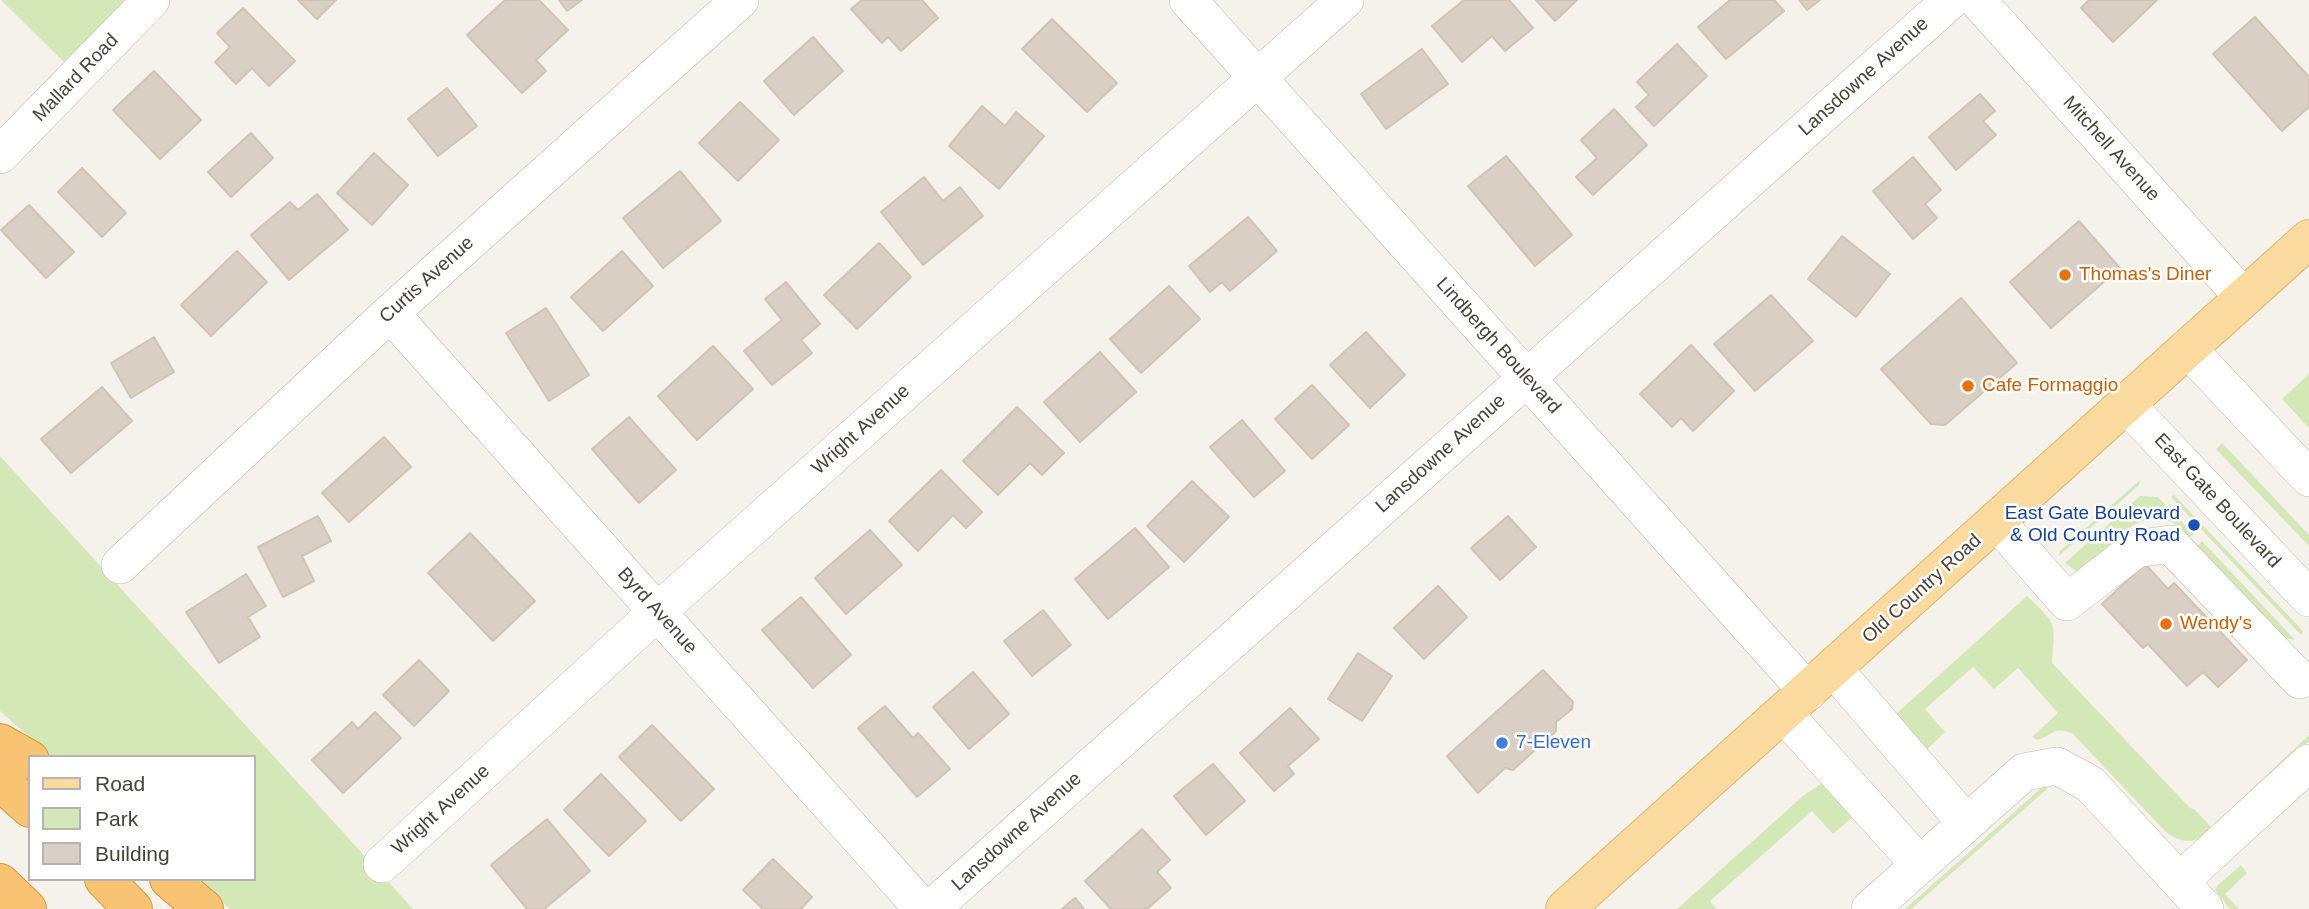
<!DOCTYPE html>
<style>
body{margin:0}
#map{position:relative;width:2309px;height:909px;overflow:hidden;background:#f5f1eb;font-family:Arial,sans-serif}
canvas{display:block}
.legend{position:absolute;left:28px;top:755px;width:228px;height:126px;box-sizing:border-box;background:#fff;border:2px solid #b6b3b0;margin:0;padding:9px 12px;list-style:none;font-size:21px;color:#494239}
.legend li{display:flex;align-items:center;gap:14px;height:35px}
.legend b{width:35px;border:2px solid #b6b3b0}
</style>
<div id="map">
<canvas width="2309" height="909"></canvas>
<ul class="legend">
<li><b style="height:9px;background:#fada9f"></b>Road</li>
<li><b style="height:19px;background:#d4e7b6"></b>Park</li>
<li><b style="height:19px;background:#d9cfc4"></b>Building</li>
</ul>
</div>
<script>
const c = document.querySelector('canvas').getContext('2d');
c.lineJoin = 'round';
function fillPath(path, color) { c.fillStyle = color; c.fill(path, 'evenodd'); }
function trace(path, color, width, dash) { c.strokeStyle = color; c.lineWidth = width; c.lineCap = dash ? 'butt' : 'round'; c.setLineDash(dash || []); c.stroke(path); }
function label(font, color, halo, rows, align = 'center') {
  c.font = font + ' Arial,sans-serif'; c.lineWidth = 5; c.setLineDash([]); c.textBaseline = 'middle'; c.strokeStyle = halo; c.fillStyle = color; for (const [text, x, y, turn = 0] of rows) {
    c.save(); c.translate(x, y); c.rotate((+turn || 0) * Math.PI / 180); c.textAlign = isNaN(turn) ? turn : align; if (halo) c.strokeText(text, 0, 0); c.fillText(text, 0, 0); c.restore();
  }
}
const green = new Path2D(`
 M 1,0 L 126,0 L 64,62 Z
 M 2309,374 L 2309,428 L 2282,399 Z
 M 2222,443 L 2309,535 L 2309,546 L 2216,449 Z
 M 0,456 L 413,909 L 230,909 L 194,879 L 254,879 L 254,757 L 52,757 L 0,711 Z
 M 2140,480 L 2139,485 L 2059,556 L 2060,551 Z
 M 2174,495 L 2303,631 L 2301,635 L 2171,497 Z
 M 2140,496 L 2158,497 L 2194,534 L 2188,539 C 2184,534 2179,527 2173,523 C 2141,503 2108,548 2087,568 L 2076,571 L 2065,563 Z
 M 2202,541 L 2295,640 L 2281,637 L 2197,547 Z
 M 2027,596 C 2058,626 2055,621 2052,663 L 2190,808 L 2194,809 L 2211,827 L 2309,735 L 2309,741 L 2204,837 C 2190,843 2180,842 2167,833 L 2072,733 C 2052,726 2054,735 2037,740 L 2032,737 L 2058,713 L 2018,668 L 1994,689 L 1973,667 L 1925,709 L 1945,732 L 1923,753 L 1896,714 Z
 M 1822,783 L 1857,813 L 1833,834 L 1812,811 L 1710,901 L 1716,909 L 1677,909 L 1803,796 Z
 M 2047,783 L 2047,789 L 1911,909 L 1905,909 Z
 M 2241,865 L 2247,873 L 2225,894 L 2239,909 L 2230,909 L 2215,890 L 2217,886 Z`);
const building = new Path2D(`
 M 298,0 L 336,0 L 317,19 Z
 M 505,0 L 539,0 L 568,30 L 536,60 L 546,71 L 522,93 L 467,35 Z
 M 559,0 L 582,0 L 567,11 Z
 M 862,0 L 922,0 L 938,18 L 901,51 L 888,37 L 882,43 L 851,9 Z
 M 1464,0 L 1509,0 L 1533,28 L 1505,51 L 1492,36 L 1462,62 L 1432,26 Z
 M 1536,0 L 1577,0 L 1555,21 Z
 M 1730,0 L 1774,0 L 1784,11 L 1726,59 L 1698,27 Z
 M 1799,0 L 1820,0 L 1807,10 Z
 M 2089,0 L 2157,0 L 2113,42 L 2081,8 Z
 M 243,8 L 295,61 L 269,86 L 252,68 L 236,84 L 215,62 L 230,47 L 217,33 Z
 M 2255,17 L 2309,77 L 2309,107 L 2282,131 L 2213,54 Z
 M 1052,19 L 1117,83 L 1087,112 L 1022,49 Z
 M 813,37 L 843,71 L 794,115 L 764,81 Z
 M 1677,44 L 1707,76 L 1654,126 L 1636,107 L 1649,95 L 1637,82 Z
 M 1422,49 L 1448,84 L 1386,129 L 1361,94 Z
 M 154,71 L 201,120 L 160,159 L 113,110 Z
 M 447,88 L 477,126 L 438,156 L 408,119 Z
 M 1980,94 L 1995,111 L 1983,121 L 1996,135 L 1956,170 L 1929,137 Z
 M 740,102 L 779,140 L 738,181 L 699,143 Z
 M 982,106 L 1005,126 L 1016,112 L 1044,136 L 999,189 L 949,146 Z
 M 1614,109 L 1647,145 L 1593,195 L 1576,177 L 1597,158 L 1581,140 Z
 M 251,133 L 273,158 L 231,197 L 208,172 Z
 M 374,153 L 408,185 L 372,225 L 337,193 Z
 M 1506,156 L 1572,235 L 1535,266 L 1468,186 Z
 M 1913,157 L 1941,190 L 1925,204 L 1937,218 L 1913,239 L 1873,191 Z
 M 82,168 L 126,213 L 102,237 L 58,192 Z
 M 680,171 L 721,221 L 663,268 L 623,218 Z
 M 924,177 L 943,201 L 960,187 L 983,216 L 923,265 L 881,212 Z
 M 317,194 L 348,230 L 289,280 L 251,235 L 290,202 L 298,210 Z
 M 29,205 L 74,252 L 46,278 L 1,230 Z
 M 1248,217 L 1277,251 L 1230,291 L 1222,282 L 1210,292 L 1189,266 Z
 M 2079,221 L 2120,268 L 2051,328 L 2010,282 Z
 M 1842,236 L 1890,274 L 1856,317 L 1808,279 Z
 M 879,243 L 911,277 L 857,329 L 824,295 Z
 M 237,251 L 267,282 L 211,336 L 181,305 Z
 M 622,251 L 653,286 L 603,331 L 571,297 Z
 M 786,282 L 820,324 L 801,340 L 812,353 L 772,385 L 744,351 L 782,320 L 765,299 Z
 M 1169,286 L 1200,319 L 1141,373 L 1110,339 Z
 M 1771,295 L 1813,341 L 1755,391 L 1714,344 Z
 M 1961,298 L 2017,363 L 1945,425 L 1931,424 L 1881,369 Z
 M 546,308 L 589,375 L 549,401 L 506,333 Z
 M 1366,332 L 1405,375 L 1370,408 L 1330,365 Z
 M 154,337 L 174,372 L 131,398 L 111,363 Z
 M 1691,345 L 1734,391 L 1693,431 L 1681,418 L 1672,427 L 1640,394 Z
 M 713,346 L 753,389 L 697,440 L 658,396 Z
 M 1100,352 L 1136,392 L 1080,442 L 1044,402 Z
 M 1312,385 L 1349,425 L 1312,459 L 1275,419 Z
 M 102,387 L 132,421 L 71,473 L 41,439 Z
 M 1017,407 L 1064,453 L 1042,475 L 1030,463 L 998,495 L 963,461 Z
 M 629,417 L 676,470 L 639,503 L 592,449 Z
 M 1242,420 L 1285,471 L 1254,497 L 1210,447 Z
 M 384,437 L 411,467 L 349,522 L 322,493 Z
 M 941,470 L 982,512 L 966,528 L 953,515 L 918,551 L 889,521 Z
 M 1192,481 L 1229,517 L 1184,562 L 1147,526 Z
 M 318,516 L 331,541 L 302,556 L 314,581 L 283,597 L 258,547 Z
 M 1508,516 L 1536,547 L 1500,580 L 1471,548 Z
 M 1135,528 L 1169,567 L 1108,619 L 1075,579 Z
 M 870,530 L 902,565 L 846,614 L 815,578 Z
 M 470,533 L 535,601 L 493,641 L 428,573 Z
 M 2145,564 L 2168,589 L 2174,583 L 2247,660 L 2218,687 L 2203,672 L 2187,686 L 2148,644 L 2143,648 L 2102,604 Z
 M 246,574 L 266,606 L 248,617 L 260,637 L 219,663 L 186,612 Z
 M 1438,586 L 1467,617 L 1424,659 L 1394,628 Z
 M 801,597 L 851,655 L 813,688 L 762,630 Z
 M 1043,610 L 1071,645 L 1032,676 L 1004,641 Z
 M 1358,653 L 1392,676 L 1362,721 L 1328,699 Z
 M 419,660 L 449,691 L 414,726 L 383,695 Z
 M 1543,670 L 1573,702 L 1572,709 L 1556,722 L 1556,731 L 1513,770 L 1505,768 L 1478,793 L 1447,756 Z
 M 973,672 L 1009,714 L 969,749 L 933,707 Z
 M 885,706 L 913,738 L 918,733 L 950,769 L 917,797 L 858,728 Z
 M 1290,708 L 1319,739 L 1288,766 L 1294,774 L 1274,791 L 1240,753 Z
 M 375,712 L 401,738 L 343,793 L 312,760 L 352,722 L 358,729 Z
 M 652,725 L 714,789 L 681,821 L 619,757 Z
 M 1213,764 L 1245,801 L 1206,835 L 1174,796 Z
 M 601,774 L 646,821 L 609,856 L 564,810 Z
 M 547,819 L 590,871 L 544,909 L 527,909 L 491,865 Z
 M 1142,829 L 1170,860 L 1157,872 L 1171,888 L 1147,909 L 1111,909 L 1085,881 Z
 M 773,859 L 812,897 L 801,909 L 763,909 L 743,890 Z
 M 1075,898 L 1084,909 L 1062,909 Z`);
const minor = new Path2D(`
 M 1188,0 L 1808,692
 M 1977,0 L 2244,298
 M 0,155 L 151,0
 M 390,313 L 923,909
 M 2187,348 L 2309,478
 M 2126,404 L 2309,598
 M 1997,522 L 2067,602 L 2136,549 L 2170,544 L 2300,680
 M 120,565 L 390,313 L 740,0
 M 1834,669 L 1966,823
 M 1784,714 L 1920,865
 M 382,864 L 657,612 L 1345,0
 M 2180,881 L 2309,763
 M 931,909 L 1951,0
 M 1870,909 L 2024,772 L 2057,766 L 2090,784 L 2205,909`);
const major = new Path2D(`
 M 1565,909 L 2309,239`);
const highway = new Path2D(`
 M 0,743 L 30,760
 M 0,781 L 30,808
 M 104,879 L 133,909
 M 169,879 L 204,909
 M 0,883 L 27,909`);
const markers = [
 [2065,275,7,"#e8710a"],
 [1968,386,7,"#e8710a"],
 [2194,525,7,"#1a4fb4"],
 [2166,624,7,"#e8710a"],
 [1502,743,7,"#3f7fe0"]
];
const streetNames = [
 ["Lansdowne Avenue",1864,77,-42],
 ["Mallard Road",76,78,-46],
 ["Mitchell Avenue",2111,149,48],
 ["Curtis Avenue",427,280,-42],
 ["Lindbergh Boulevard",1498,346,48],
 ["Wright Avenue",861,430,-42],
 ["Lansdowne Avenue",1441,454,-42],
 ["East Gate Boulevard",2217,501,47],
 ["Old Country Road",1922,589,-42],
 ["Byrd Avenue",657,611,48],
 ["Wright Avenue",441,810,-42],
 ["Lansdowne Avenue",1017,832,-42]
];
const foodNames = [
 ["Thomas's Diner",2079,275],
 ["Cafe Formaggio",1982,386],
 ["Wendy's",2180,624]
];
const transitNames = [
 ["East Gate Boulevard",2180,514],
 ["& Old Country Road",2180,536]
];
const shopNames = [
 ["7-Eleven",1516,743]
];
fillPath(green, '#d4e7b6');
fillPath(building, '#d9cfc4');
trace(building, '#d1c4b4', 2);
trace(minor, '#c0b8ae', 38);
trace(major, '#e0b66e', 40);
trace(highway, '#d89742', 40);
trace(minor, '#fff', 37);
trace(major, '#fada9f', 38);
trace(highway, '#f8c373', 38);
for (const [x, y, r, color] of markers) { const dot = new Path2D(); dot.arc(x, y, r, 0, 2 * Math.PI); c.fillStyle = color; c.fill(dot); trace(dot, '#fff', 2.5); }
label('19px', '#494239', '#fff', streetNames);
label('19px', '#c56008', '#fff', foodNames, 'left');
label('19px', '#164399', '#fff', transitNames, 'right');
label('19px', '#366cbe', '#fff', shopNames, 'left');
</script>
